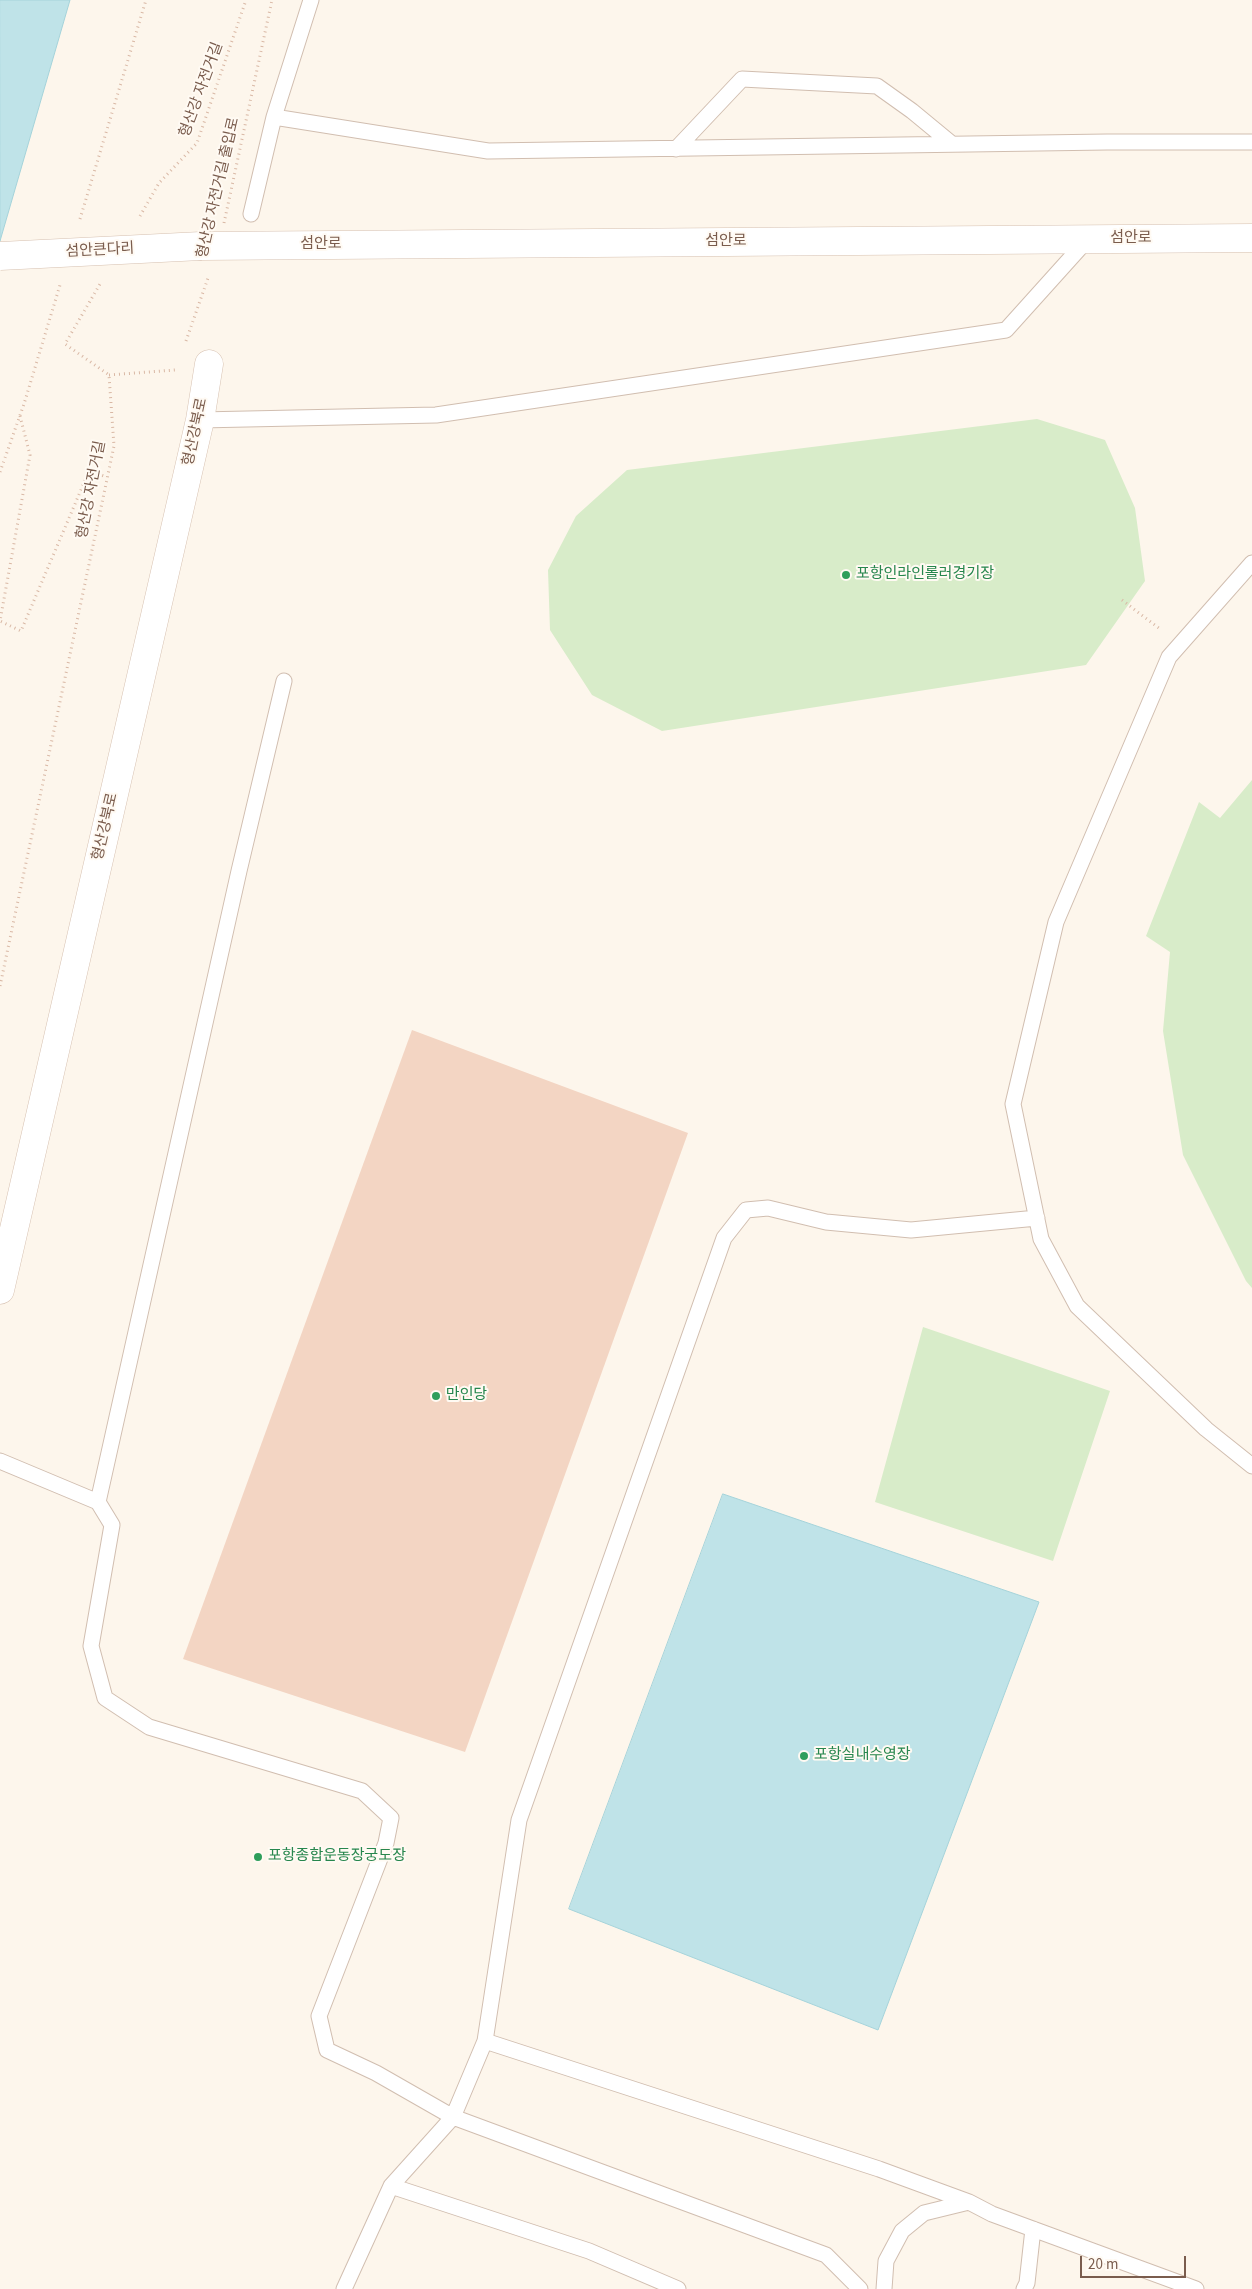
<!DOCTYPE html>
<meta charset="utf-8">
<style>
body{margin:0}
#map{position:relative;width:1252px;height:2289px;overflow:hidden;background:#fdf6ec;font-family:"Source Sans 3",sans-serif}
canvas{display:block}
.scale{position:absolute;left:1080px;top:2256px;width:106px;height:22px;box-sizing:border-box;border:2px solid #7a5c4d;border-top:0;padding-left:6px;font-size:15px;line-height:18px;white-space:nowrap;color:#7a5c4d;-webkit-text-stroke:4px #fffaf3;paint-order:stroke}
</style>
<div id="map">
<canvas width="1252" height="2289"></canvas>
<div class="scale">20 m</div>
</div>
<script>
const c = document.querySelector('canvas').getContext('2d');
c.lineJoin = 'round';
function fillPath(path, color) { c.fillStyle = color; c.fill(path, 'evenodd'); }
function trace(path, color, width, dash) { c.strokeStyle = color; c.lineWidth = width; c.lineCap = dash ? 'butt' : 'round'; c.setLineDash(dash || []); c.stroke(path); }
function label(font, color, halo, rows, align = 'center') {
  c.font = font + ' "Source Sans 3","Noto Sans KR",sans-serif'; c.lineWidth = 4; c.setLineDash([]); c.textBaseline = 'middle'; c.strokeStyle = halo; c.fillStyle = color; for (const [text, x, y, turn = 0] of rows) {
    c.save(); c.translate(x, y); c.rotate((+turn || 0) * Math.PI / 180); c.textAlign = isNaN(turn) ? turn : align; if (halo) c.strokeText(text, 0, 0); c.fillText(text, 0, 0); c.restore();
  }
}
const green = new Path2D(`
 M 1037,419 L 1105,440 L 1135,508 L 1145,581 L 1086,665 L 662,731 L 592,695 L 550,630 L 548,570 L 576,516 L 627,470 Z
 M 1252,780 L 1252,1288 L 1246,1281 L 1183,1155 L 1163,1031 L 1170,952 L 1146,936 L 1199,802 L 1220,818 Z
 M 923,1327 L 1110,1391 L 1053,1561 L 875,1502 Z`);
const water = new Path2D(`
 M 0,0 L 70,0 L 0,241 Z
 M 723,1494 L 1039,1602 L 878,2030 L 569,1909 Z`);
const building = new Path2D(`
 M 412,1030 L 688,1133 L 465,1752 L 183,1659 Z`);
const path = new Path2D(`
 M 140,216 L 159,183 L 197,143 L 246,0
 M 80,219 L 146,0
 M 186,341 L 208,278
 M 109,375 L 175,370
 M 20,416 L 30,455 L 0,621 L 21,631 L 89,471 L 107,477
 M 0,472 L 24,404 L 60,285
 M 1122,600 L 1160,629
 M 0,986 L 114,446 L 109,375 L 65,344 L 100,284`);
const lane = new Path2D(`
 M 274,117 L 488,151 L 1107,142 L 1252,142
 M 676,149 L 742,79 L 877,86 L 912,111 L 952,144
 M 251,214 L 274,117 L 311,0
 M 200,420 L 436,415 L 1006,330 L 1087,240
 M 1252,563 L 1169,657 L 1056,922 L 1013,1104 L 1041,1239 L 1077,1306 L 1206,1429 L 1252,1466
 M 0,1461 L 98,1502 L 112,1525 L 91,1646 L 105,1698 L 149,1727 L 362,1791 L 391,1818 L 386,1843 L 319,2016 L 327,2050 L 376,2073 L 453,2117 L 826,2255 L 860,2289
 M 98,1502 L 239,871 L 284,681
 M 485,2041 L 879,2169 L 969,2202 L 992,2214 L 1196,2289
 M 391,2186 L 589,2251 L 678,2289
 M 344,2289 L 391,2186 L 453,2117 L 485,2041 L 519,1820 L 724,1238 L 746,1210 L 768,1208 L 826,1222 L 911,1230 L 1037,1218
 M 884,2289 L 886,2261 L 902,2231 L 924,2213 L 969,2202
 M 1024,2289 L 1027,2283 L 1033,2229`);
const secondary = new Path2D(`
 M 201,246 L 1252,238
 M 0,1290 L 200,420 L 209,364`);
const pathBridge = new Path2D(`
 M 224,223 L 272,0`);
const secondaryBridge = new Path2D(`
 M 0,256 L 201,246`);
const markers = [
 [846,575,5,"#2e9e5b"],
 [436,1396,5,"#2e9e5b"],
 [804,1756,5,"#2e9e5b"],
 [258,1857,5,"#2e9e5b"]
];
const streetNames = [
 ["형산강 자전거길",202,90,-70],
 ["형산강 자전거길 출입로",219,188,-77],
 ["섬안로",1131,239],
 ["섬안로",726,242],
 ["섬안로",321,245],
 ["섬안큰다리",100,251,-3],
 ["형산강북로",196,432,-78],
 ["형산강 자전거길",92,490,-79],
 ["형산강북로",106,827,-77]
];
const leisureNames = [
 ["포항인라인롤러경기장",856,575],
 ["만인당",446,1396],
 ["포항실내수영장",814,1756],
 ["포항종합운동장궁도장",268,1857]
];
fillPath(green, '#d8ecc9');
fillPath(water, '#bfe3e8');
trace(water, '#a5d3da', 1);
fillPath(building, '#f3d5c3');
trace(lane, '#d1beb0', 17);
trace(secondary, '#d6c0b0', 29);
trace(path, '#d9b8a5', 3, [1, 4]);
trace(lane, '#fff', 15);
trace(secondary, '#fff', 28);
trace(secondaryBridge, '#d6c0b0', 29, []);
trace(pathBridge, '#d9b8a5', 3, [1, 4]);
trace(secondaryBridge, '#fff', 28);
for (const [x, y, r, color] of markers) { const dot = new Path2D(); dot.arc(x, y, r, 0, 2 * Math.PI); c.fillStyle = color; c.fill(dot); trace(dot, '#fffaf3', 2); }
label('15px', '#7a5c4d', '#fffaf3', streetNames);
label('15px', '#27864d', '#fffaf3', leisureNames, 'left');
</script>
